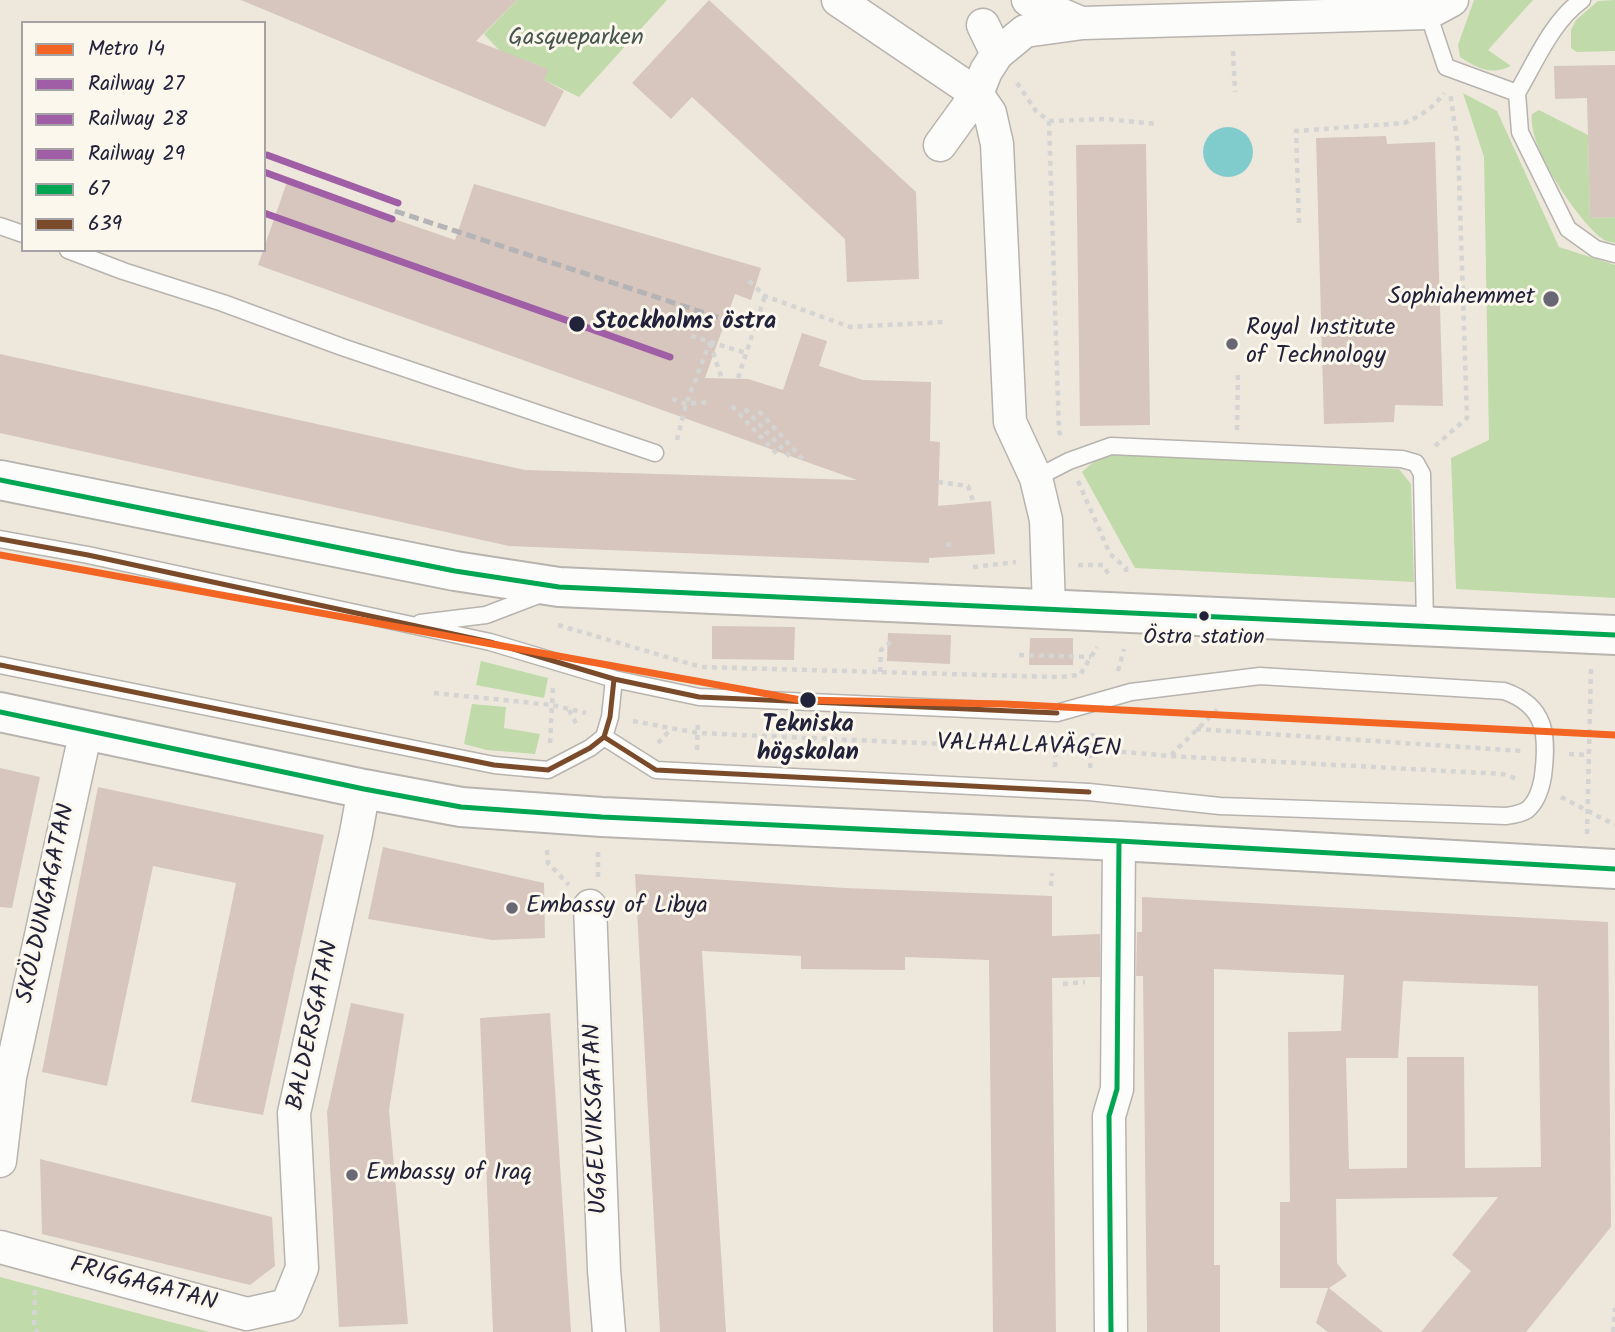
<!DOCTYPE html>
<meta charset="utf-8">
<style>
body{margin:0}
#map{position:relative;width:1615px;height:1332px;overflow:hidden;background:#eee8dc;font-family:Kalam,sans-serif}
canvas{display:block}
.legend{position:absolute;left:21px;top:21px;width:245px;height:231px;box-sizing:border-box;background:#fbf7ec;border:2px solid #a4a2a5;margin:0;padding:9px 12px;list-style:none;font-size:21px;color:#22223b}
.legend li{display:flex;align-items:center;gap:14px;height:35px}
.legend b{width:35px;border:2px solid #a4a2a5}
</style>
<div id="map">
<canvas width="1615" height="1332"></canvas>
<ul class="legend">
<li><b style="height:9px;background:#f26522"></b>Metro 14</li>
<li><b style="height:9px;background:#a05ea6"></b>Railway 27</li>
<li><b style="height:9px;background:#a05ea6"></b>Railway 28</li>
<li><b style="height:9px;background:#a05ea6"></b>Railway 29</li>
<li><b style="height:9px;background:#00a651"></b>67</li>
<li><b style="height:9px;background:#7a4b2a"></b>639</li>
</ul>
</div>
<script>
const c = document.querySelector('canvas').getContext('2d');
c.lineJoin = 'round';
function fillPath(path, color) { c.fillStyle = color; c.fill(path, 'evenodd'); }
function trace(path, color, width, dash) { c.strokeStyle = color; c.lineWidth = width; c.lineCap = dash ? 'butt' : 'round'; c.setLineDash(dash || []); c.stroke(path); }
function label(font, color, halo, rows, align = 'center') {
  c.font = font + ' Kalam,sans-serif'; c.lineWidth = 6; c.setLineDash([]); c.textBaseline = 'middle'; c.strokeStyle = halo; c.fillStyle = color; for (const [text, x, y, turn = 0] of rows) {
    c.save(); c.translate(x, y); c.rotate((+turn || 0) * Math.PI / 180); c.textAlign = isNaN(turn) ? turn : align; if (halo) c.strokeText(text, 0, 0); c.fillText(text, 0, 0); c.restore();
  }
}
const green = new Path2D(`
 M 517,0 L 667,0 L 579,97 L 544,80 L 547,69 L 530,62 L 525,78 L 484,34 Z
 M 1474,0 L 1533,0 L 1488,50 L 1511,66 C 1491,76 1477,68 1460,57 L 1458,45 Z
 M 1615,0 L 1615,51 L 1577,52 L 1571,48 L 1571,30 L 1576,20 L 1598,1 Z
 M 1463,93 L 1497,111 L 1559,247 L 1615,265 L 1615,598 L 1456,589 L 1451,458 L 1489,440 L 1484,157 Z
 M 1539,110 L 1588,135 L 1590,218 L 1615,217 L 1615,243 C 1610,242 1604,241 1600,237 C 1576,217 1527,146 1532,114 Z
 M 1104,453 L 1399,469 L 1411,484 L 1414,582 L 1135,568 L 1082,472 Z
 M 481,661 L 548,678 L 544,698 L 476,685 Z
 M 472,704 L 506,707 L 504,728 L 540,734 L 535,754 L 487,750 L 464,744 Z
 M 0,1277 L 209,1332 L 0,1332 Z`);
const water = new Path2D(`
 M1203 152a25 25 0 1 1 50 0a25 25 0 1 1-50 0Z`);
const building = new Path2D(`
 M 241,0 L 517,0 L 476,41 L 548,69 L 544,80 L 564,91 L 545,127 Z
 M 709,0 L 916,192 L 919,279 L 847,282 L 845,239 L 692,97 L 671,119 L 632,83 Z
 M 1615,65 L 1615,217 L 1590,218 L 1587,98 L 1555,99 L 1554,66 Z
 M 1386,136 L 1387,144 L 1435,142 L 1443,406 L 1395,405 L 1394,422 L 1324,424 L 1316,138 Z
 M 1146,144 L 1150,425 L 1080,426 L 1076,145 Z
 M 287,182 L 455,240 L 474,184 L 761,268 L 751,300 L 735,294 L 705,378 L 748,379 L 783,390 L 802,333 L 827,341 L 819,366 L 863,380 L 931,382 L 930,441 L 940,442 L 938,506 L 991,501 L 995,554 L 929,558 L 929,563 L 509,546 L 0,433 L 0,354 L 525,470 L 857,480 L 258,265 Z
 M 712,626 L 795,627 L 794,660 L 712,659 Z
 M 888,633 L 951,635 L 950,664 L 887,661 Z
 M 1030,638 L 1073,638 L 1073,665 L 1029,665 Z
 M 0,768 L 40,777 L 12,908 L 0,907 Z
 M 98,787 L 324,835 L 263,1115 L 191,1102 L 236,883 L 153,866 L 107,1086 L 42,1072 Z
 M 383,847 L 544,883 L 545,938 L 492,940 L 368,919 Z
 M 635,874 L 845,888 L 1052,896 L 1052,936 L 1100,934 L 1100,977 L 1052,978 L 1056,1332 L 993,1332 L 989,960 L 905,957 L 905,970 L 801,969 L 801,956 L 702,951 L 726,1332 L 660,1332 Z
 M 1142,897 L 1608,922 L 1611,1227 L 1526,1332 L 1421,1332 L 1471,1271 L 1452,1255 L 1498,1197 L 1336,1199 L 1337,1263 L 1347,1276 L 1329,1288 L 1383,1332 L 1328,1332 L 1316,1323 L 1328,1288 L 1280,1288 L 1280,1202 L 1290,1202 L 1288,1032 L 1341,1031 L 1344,975 L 1214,969 L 1214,1265 L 1220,1265 L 1220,1332 L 1147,1332 L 1143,976 L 1136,976 L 1137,932 L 1142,932 ZM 1403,981 L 1538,986 L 1541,1167 L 1465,1168 L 1464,1057 L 1407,1057 L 1407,1168 L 1349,1169 L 1346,1058 L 1398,1058 Z
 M 351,1003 L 404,1014 L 389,1110 L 408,1324 L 339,1327 L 327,1112 Z
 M 550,1013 L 571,1332 L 493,1332 L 480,1018 Z
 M 40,1159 L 272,1217 L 275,1266 L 250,1285 L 42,1234 Z`);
const path = new Path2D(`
 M 1233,51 L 1235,92
 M 1017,83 L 1036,111 L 1049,121 L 1059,431 L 1062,440
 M 1049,121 L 1105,119 L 1157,124
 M 1299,223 L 1296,131 L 1404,123 C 1421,116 1433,108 1444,93
 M 749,281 L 765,296 L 850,327 L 944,322
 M 691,336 L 746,353
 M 710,343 L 722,379
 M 738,378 L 765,296
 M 672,399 L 686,404 L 710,402
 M 732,406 L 777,454
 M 745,409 L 792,459
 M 759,411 L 805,462
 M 1237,430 L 1238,371
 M 677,440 L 686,404 L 710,342
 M 1435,446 L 1467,418 L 1458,147 L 1450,92
 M 1078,481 L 1110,554 L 1126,568 L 1126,577
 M 938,482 L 968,486 L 973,501
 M 946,545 L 954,544
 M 1078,565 L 1103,565 L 1109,575
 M 973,567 L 1016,562
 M 558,625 L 701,667 L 1058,677 L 1080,675 L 1097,647
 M 1019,655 L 1091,657
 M 1118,671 L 1124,649
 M 880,672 L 881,650 L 892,641
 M 434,693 L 552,705 L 586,713
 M 569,710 L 578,727
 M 633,721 L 698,733 L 1055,749 L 1091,749 L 1170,756 L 1503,774 L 1517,779
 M 1196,729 L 1522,751
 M 550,743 L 553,686
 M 658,743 L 671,729
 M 697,750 L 698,720
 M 1569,754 L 1589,755
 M 1171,755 L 1220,707
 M 1055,767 L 1056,737
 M 1090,768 L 1093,728
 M 1561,797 L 1615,825
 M 1587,834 L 1591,668
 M 547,850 L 548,863 L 569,885
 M 598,877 L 598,851
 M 1051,886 L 1052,873
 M 1063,984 L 1085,982
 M 35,1290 L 34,1328 L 38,1332
 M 1613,1332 L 1615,1308`);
const service = new Path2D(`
 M 1428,13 L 1446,67 L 1517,93 C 1535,63 1552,21 1582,0
 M 1517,93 L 1520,132 L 1568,229 L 1596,249 L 1615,254
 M 0,226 L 23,234
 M 68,250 L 123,271 L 223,303 L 342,347 L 655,453
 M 1036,478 L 1069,461 L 1111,446 L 1402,459 L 1416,463 L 1422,474 L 1425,625
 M 0,539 L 88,555 L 490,642 L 614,679 L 699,697 L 1057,713 L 1131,692 L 1260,676 L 1504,691 C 1547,706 1548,736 1543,776 C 1541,788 1537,802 1527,810 C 1521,814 1513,815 1506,816 L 1220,806 L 1089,792 L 656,770 L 604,737
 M 420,623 L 486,615 L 541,594
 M 0,665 L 494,765 L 548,770 L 590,748 L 604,737 L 610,717 L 614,679`);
const minor = new Path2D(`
 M 838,0 L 977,94 L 990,113 L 997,144 L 1010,422 L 1036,478 L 1046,520 L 1049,608
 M 1028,0 L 1081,23
 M 983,25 L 997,54
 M 940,145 L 977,94 L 986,71 L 997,54 L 1025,31 L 1083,23 L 1428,13 L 1452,0
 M 590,906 L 604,1270 L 609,1332
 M 0,1161 L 10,1077 L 86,730
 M 0,1247 L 247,1314 L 287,1305 L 302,1268 L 294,1113 L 356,833 L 364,789
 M 1111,1332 L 1109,1116 L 1117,1089 L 1119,841`);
const secondary = new Path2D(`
 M 0,480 L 455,571 L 559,587 L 1615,635
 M 0,712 L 364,789 L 461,807 L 602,817 L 1119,841 L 1615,869`);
const rail = new Path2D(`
 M 395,211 L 723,319`);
const bus1 = new Path2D(`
 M 0,480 L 455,571 L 559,587 L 1615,635
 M 0,712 L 364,789 L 461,807 L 602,817 L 1119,841 L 1615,869
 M 1111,1332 L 1109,1116 L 1117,1089 L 1119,841`);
const bus2 = new Path2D(`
 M 0,539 L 88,555 L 490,642 L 614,679 L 699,697 L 1057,713
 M 0,665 L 494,765 L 548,770 L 590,748 L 604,737 L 610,717 L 614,679
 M 604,737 L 656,770 L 1089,792`);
const rail1 = new Path2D(`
 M 264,213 L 670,357`);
const rail2 = new Path2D(`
 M 264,172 L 392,219`);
const rail3 = new Path2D(`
 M 267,155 L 398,203`);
const metro1 = new Path2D(`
 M 0,555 L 801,700 L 1004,704 L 1615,735`);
const markers = [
 [1551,299,9,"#696773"],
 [577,324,9,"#22223b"],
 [1232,344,7,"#696773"],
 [1204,616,6,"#22223b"],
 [808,700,9,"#22223b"],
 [512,908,7,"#696773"],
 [352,1175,7,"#696773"]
];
const busNames = [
 ["Östra station",1204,639]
];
const parkNames = [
 ["Gasqueparken",576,40]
];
const poiNames = [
 ["Sophiahemmet",1535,299,"right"],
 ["Royal Institute",1246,330],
 ["of Technology",1246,358],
 ["Embassy of Libya",526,908],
 ["Embassy of Iraq",366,1175]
];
const stopNames = [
 ["Stockholms östra",593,324],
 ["Tekniska",808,727,"center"],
 ["högskolan",808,755,"center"]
];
const streetNames = [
 ["VALHALLAVÄGEN",1029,748,2],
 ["SKÖLDUNGAGATAN",48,904,-78],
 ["BALDERSGATAN",315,1026,-78],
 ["UGGELVIKSGATAN",598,1119,-92],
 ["FRIGGAGATAN",143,1286,15]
];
fillPath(green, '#c0daa9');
fillPath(water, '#80cccd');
fillPath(building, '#d7c6bd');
trace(service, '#b7b3ae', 19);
trace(minor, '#b7b3ae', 35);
trace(secondary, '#b7b3ae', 42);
trace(path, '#d4d4d2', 4.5, [5, 5]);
trace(service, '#fcfcfa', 16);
trace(minor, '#fcfcfa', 32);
trace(secondary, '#fcfcfa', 38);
trace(rail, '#b4b3b5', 5, [10, 5]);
trace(bus1, '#00a651', 5);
trace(bus2, '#7a4b2a', 5);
trace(rail1, '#a05ea6', 7);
trace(rail2, '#a05ea6', 7);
trace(rail3, '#a05ea6', 7);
trace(metro1, '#f26522', 7);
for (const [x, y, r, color] of markers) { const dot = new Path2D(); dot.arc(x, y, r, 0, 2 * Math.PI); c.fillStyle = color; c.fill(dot); trace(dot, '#fbf7ec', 2.5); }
label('22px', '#22223b', '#fbf7ec', busNames);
label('24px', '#46564f', '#fbf7ec', parkNames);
label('24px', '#22223b', '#fbf7ec', poiNames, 'left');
label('bold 24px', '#22223b', '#fbf7ec', stopNames, 'left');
label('24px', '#22223b', '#fbf7ec', streetNames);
</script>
